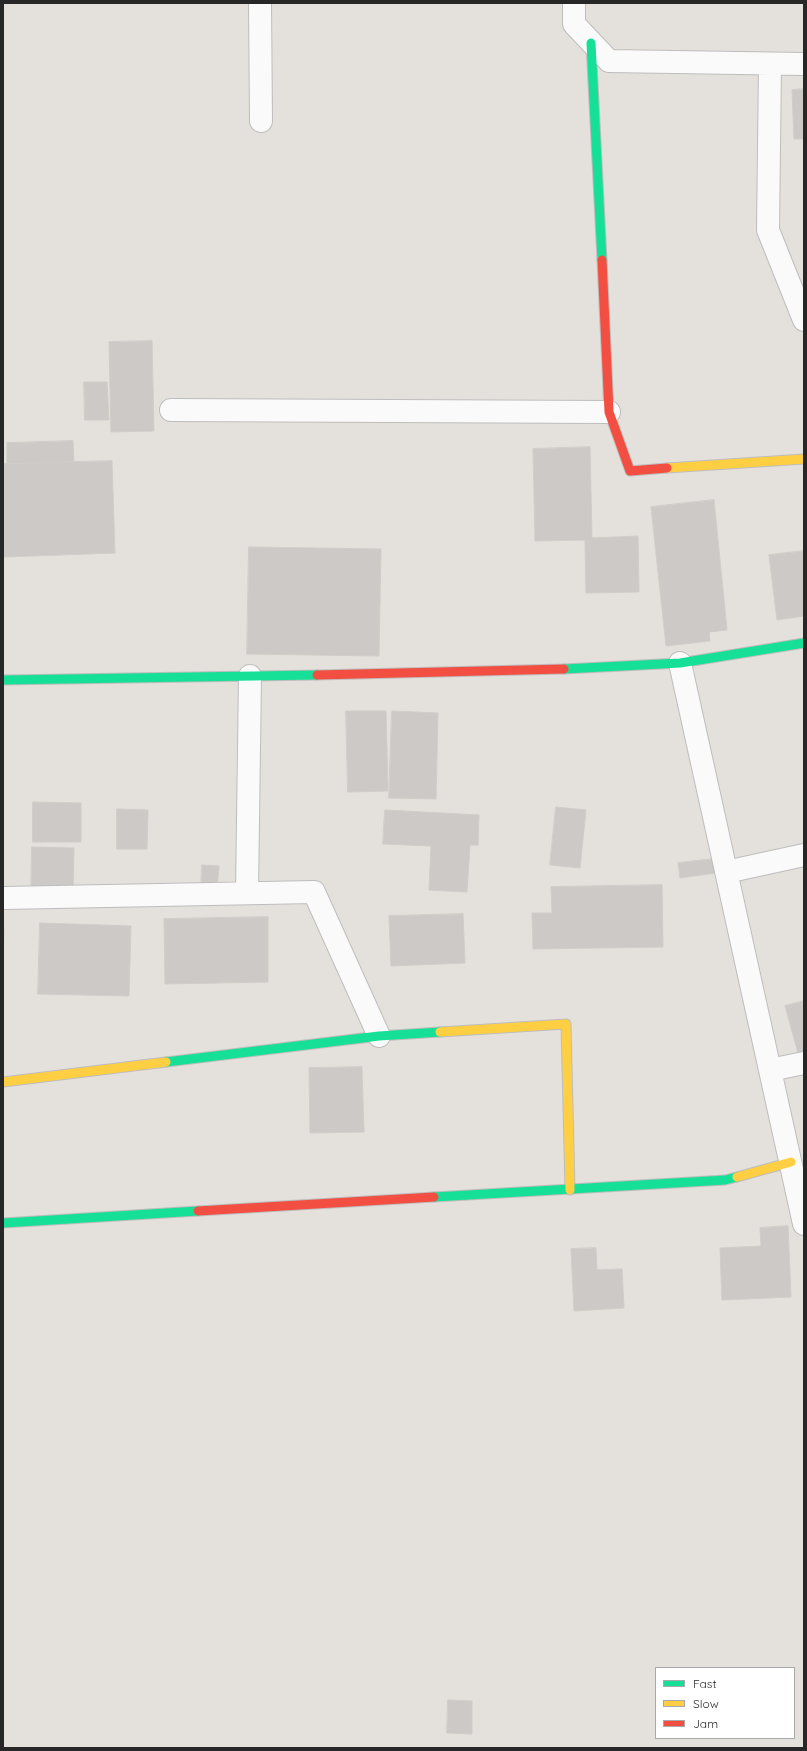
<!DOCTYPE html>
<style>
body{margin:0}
#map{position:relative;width:807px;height:1751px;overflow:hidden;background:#e4e1dc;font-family:Quicksand,sans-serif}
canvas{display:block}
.frame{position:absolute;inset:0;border:4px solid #272727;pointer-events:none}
.legend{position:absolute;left:655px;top:1667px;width:140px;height:72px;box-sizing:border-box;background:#fff;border:1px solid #a9a9a9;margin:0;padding:5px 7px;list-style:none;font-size:12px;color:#272727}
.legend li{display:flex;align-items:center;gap:8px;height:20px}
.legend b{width:20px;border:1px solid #a9a9a9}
</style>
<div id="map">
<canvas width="807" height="1751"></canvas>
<div class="frame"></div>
<ul class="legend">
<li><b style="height:5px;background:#16e098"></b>Fast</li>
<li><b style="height:5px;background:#ffcf43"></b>Slow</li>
<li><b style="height:5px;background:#f24e42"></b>Jam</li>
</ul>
</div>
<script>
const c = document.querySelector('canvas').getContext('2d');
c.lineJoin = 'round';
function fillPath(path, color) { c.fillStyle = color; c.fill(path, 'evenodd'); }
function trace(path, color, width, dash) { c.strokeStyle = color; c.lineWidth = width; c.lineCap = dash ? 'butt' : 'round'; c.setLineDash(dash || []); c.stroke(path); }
const building = new Path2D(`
 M 804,89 L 804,139 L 794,139 L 792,90 Z
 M 152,341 L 154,431 L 111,432 L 109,342 Z
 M 84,382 L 107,382 L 109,420 L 85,420 Z
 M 73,441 L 74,462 L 7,464 L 7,443 Z
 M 590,447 L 592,538 L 638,536 L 639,592 L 586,593 L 585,540 L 535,541 L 533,449 Z
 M 112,461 L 115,553 L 3,557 L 3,464 Z
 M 714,500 L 727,630 L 709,632 L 710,641 L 666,646 L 651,507 Z
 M 249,547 L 381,549 L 379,656 L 247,654 Z
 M 804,551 L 804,616 L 777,620 L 769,555 Z
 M 346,711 L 386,711 L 388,791 L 348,792 Z
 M 392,711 L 438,713 L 436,799 L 389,798 Z
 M 33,802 L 81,803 L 81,842 L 33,842 Z
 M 556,807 L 586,810 L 580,868 L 550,865 Z
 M 117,809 L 148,810 L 147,849 L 117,849 Z
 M 385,810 L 479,815 L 478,845 L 470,845 L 467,892 L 429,890 L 431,846 L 383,844 Z
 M 32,847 L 74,848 L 73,895 L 31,894 Z
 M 714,859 L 716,873 L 680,878 L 678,863 Z
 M 202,865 L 219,866 L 217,890 L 201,889 Z
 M 662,885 L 663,947 L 533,949 L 532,913 L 552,913 L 551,887 Z
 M 463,914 L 465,963 L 391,966 L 389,916 Z
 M 268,917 L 268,982 L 165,984 L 164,919 Z
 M 40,923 L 131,926 L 129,996 L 38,994 Z
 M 3,929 L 4,929 L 3,970 Z
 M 804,1001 L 804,1052 L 798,1053 L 785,1006 Z
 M 362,1067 L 364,1132 L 310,1133 L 309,1068 Z
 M 788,1226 L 791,1297 L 722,1300 L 720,1248 L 761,1246 L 760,1228 Z
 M 596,1248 L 597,1270 L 622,1269 L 624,1308 L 574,1311 L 571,1249 Z
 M 448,1700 L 472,1701 L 472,1734 L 447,1733 Z`);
const street = new Path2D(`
 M 260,3 L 261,121
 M 574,3 L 574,24 L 609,61 L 804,64
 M 770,64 L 768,230 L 804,320
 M 171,410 L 609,412
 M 680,663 L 804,1224
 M 726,872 L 804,855
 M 247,893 L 250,676
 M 3,898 L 314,892 L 379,1036
 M 770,1070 L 804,1063`);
const fast = new Path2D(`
 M 591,43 L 602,260
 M 564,669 L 680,663 L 804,643
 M 3,680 L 317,675
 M 166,1062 L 379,1036 L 440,1032
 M 434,1197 L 725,1180 L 737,1177
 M 3,1223 L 198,1211`);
const slow = new Path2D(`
 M 667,468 L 804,459
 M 440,1032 L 566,1024 L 570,1190
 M 3,1082 L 166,1062
 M 737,1177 L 791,1162`);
const jam = new Path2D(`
 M 602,260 L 609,412 L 630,471 L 667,468
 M 317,675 L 564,669
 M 198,1211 L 434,1197`);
fillPath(building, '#ccc9c6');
trace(building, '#cfcdc8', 1);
trace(street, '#bebdbd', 24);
trace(fast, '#bebdbd', 11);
trace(slow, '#bebdbd', 11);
trace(jam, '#bebdbd', 11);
trace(street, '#fbfafa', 22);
trace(fast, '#16e098', 9);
trace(slow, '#ffcf43', 9);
trace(jam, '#f24e42', 9);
</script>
